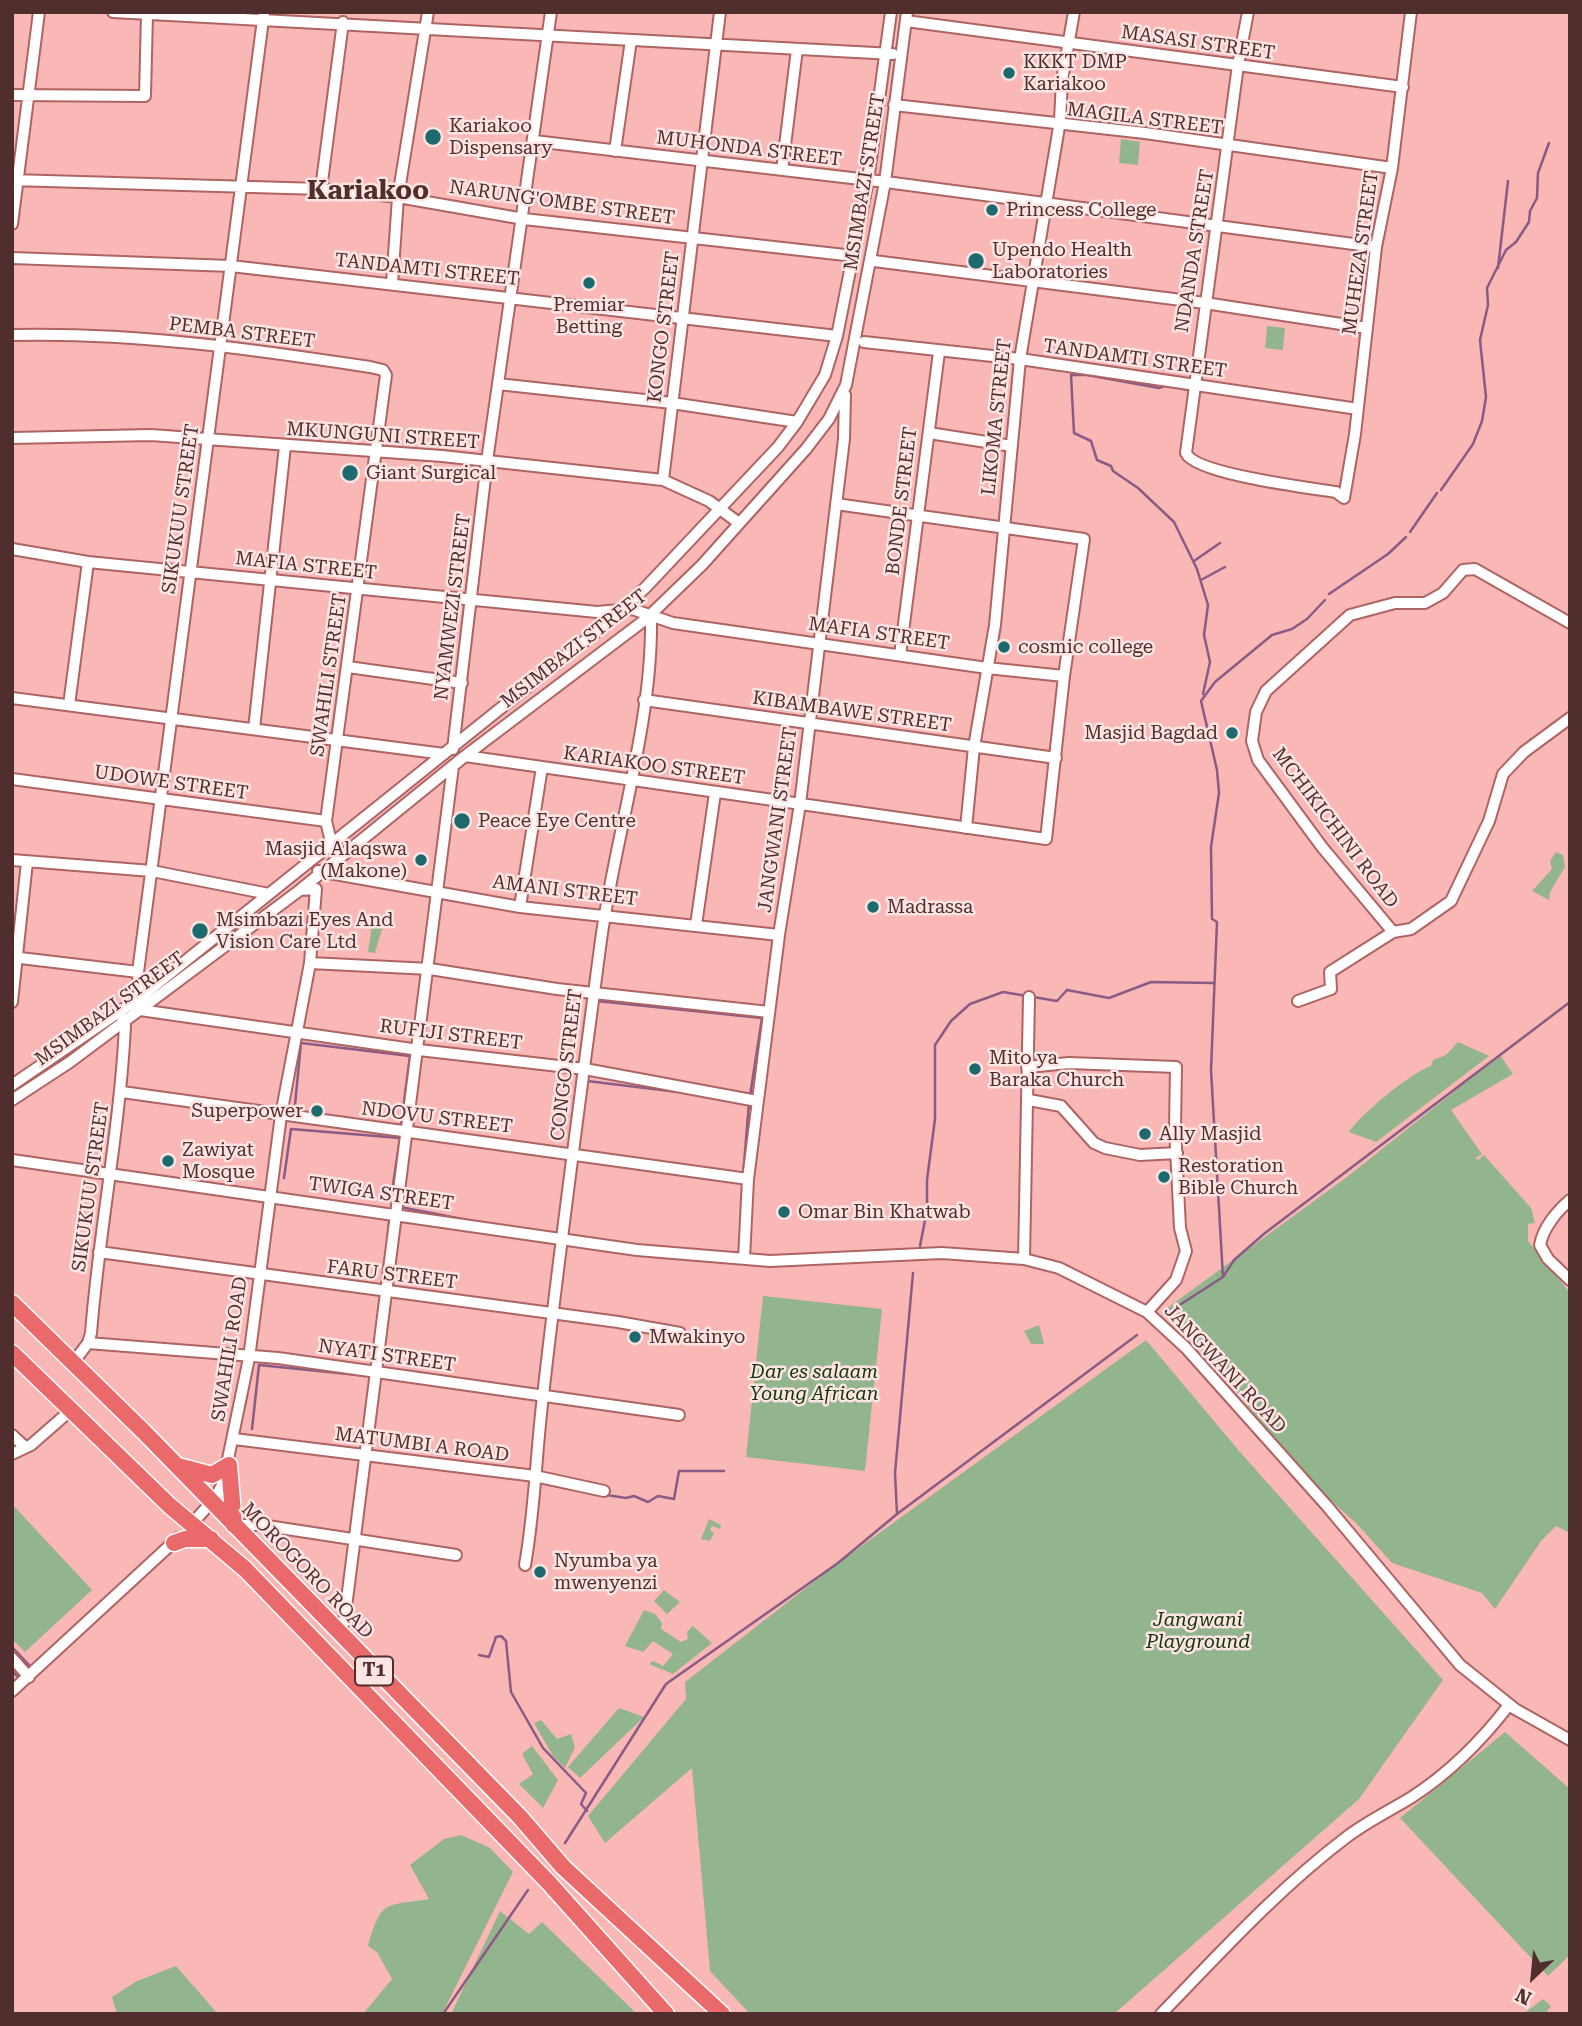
<!DOCTYPE html>
<style>
body{margin:0}
#map{position:relative;width:1582px;height:2026px;overflow:hidden;background:#f9b7b5;font-family:"Roboto Serif",serif}
canvas{display:block}
.frame{position:absolute;inset:0;border:14px solid #4f2e2d;pointer-events:none}
.north{position:absolute;left:1498px;top:1942px;width:70px;height:70px;-webkit-text-stroke:5px #fee4e2;paint-order:stroke;rotate:206deg;font-size:19px;font-weight:700;line-height:28px;text-align:center;color:#4f2e2d}
.north::after{content:'';display:block;margin:auto;width:24px;height:32px;background:#4f2e2d;clip-path:polygon(50% 0,100% 100%,50% 72%,0 100%)}
</style>
<div id="map">
<canvas width="1582" height="2026"></canvas>
<div class="frame"></div>
<div class="north">N</div>
</div>
<script>
const c = document.querySelector('canvas').getContext('2d');
c.lineJoin = 'round';
function fillPath(path, color) { c.fillStyle = color; c.fill(path, 'evenodd'); }
function trace(path, color, width, dash) { c.strokeStyle = color; c.lineWidth = width; c.lineCap = dash ? 'butt' : 'round'; c.setLineDash(dash || []); c.stroke(path); }
function label(font, color, halo, rows, align = 'center') {
  c.font = font + ' "Roboto Serif",serif'; c.lineWidth = 5; c.setLineDash([]); c.textBaseline = 'middle'; c.strokeStyle = halo; c.fillStyle = color; for (const [text, x, y, turn = 0] of rows) {
    c.save(); c.translate(x, y); c.rotate((+turn || 0) * Math.PI / 180); c.textAlign = isNaN(turn) ? turn : align; if (halo) c.strokeText(text, 0, 0); c.fillText(text, 0, 0); c.restore();
  }
}
const green = new Path2D(`
 M 1121,139 L 1140,142 L 1138,165 L 1119,163 Z
 M 1267,326 L 1285,328 L 1283,350 L 1265,348 Z
 M 1556,852 L 1563,855 L 1565,867 L 1550,892 L 1549,900 L 1532,891 L 1552,869 L 1550,861 Z
 M 372,925 L 383,926 L 375,953 L 368,952 Z
 M 1458,1042 L 1489,1056 L 1376,1142 L 1349,1132 C 1362,1113 1409,1074 1431,1066 L 1433,1060 L 1446,1055 Z
 M 1500,1055 L 1513,1074 L 1451,1110 L 1482,1154 L 1476,1158 L 1478,1160 L 1484,1155 L 1531,1208 L 1535,1223 L 1528,1224 L 1528,1241 L 1570,1293 L 1570,1533 L 1556,1526 L 1541,1541 L 1495,1609 L 1482,1593 L 1392,1563 L 1357,1524 L 1300,1473 L 1238,1393 L 1166,1309 L 1347,1177 Z
 M 763,1296 L 882,1309 L 865,1471 L 746,1457 Z
 M 1039,1325 L 1044,1344 L 1031,1344 L 1024,1331 Z
 M 1146,1340 L 1240,1452 L 1443,1680 L 1359,1799 L 1114,2014 L 750,2014 L 710,1971 L 692,1768 L 605,1843 L 588,1816 L 686,1699 L 685,1682 L 838,1563 Z
 M 12,1504 L 92,1590 L 25,1652 L 12,1639 Z
 M 709,1519 L 721,1525 L 720,1529 L 712,1526 L 710,1530 L 714,1533 L 710,1541 L 701,1539 Z
 M 664,1590 L 680,1602 L 667,1614 L 654,1601 Z
 M 644,1610 L 655,1614 L 662,1623 L 661,1629 L 681,1642 L 688,1639 L 687,1632 L 693,1626 L 712,1643 L 673,1674 L 649,1664 L 653,1661 L 663,1666 L 673,1654 L 653,1641 L 643,1652 L 625,1646 Z
 M 619,1708 L 644,1717 L 580,1778 L 568,1767 Z
 M 541,1720 L 557,1739 L 571,1734 L 575,1747 L 565,1768 L 553,1756 L 534,1723 Z
 M 1505,1732 L 1570,1789 L 1570,1955 L 1548,1976 L 1400,1818 Z
 M 532,1746 L 558,1780 L 543,1808 L 519,1784 L 533,1774 L 522,1754 Z
 M 461,1835 L 490,1848 L 513,1872 L 442,2014 L 363,2014 L 392,1979 L 377,1952 L 368,1946 C 382,1898 384,1907 429,1899 L 410,1865 L 444,1839 Z
 M 500,1911 L 529,1934 L 542,1922 L 637,2014 L 451,2014 Z
 M 176,1966 L 218,2014 L 117,2014 L 112,1997 L 137,1981 Z
 M 1543,1999 L 1551,2006 L 1545,2014 L 1523,2014 Z`);
const stream = new Path2D(`
 M 1498,268 L 1508,181
 M 1192,391 L 1167,385 L 1159,388 L 1087,375 L 1071,375 L 1074,433 L 1091,441 L 1097,460 L 1111,466 L 1113,471 L 1138,488 L 1174,522 L 1197,569 L 1208,605 L 1204,635 L 1210,662 L 1203,694
 M 1441,490 L 1473,444 L 1482,421 L 1486,397 L 1480,340 L 1488,305 L 1487,288 L 1506,250 L 1516,242 L 1529,222 L 1530,211 L 1537,198 L 1538,173 L 1549,143
 M 1410,532 L 1437,493
 M 1194,561 L 1220,543
 M 1201,580 L 1225,567
 M 1329,594 L 1388,554 L 1406,537
 M 597,1001 L 762,1018 L 750,1096
 M 301,1043 L 410,1056 L 401,1125 L 294,1115 Z
 M 587,1081 L 678,1092
 M 743,1176 L 749,1103
 M 284,1178 L 291,1129 L 400,1138 L 391,1198
 M 400,1207 L 483,1223
 M 387,1242 L 389,1222
 M 920,1246 L 927,1210 L 927,1180 L 935,1119 L 935,1045 L 951,1021 L 970,1004 L 1003,992 L 1057,1001 L 1067,990 L 1109,998 L 1151,982 L 1213,983
 M 1223,1277 L 1211,1070 L 1217,922 L 1212,919 L 1211,847 L 1219,793 L 1217,770 L 1201,701 L 1215,682 L 1272,635 L 1292,629 L 1307,619 L 1325,600
 M 1167,1313 L 1223,1277 L 1234,1260 L 1265,1233 L 1570,1002
 M 252,1429 L 259,1365 L 368,1376
 M 545,1484 L 569,1489
 M 607,1495 L 626,1498 L 634,1496 L 648,1502 L 658,1496 L 674,1499 L 679,1471 L 724,1471
 M 897,1514 L 895,1473 L 913,1273
 M 12,1647 L 31,1667
 M 479,1655 L 489,1657 L 496,1637 L 501,1636 L 506,1641 L 511,1692 L 543,1748 L 586,1793 L 581,1804 L 587,1811
 M 12,1671 L 19,1678
 M 565,1843 L 666,1684 L 838,1563 L 897,1514 L 1137,1335
 M 443,2014 L 528,1890`);
const minor = new Path2D(`
 M 113,12 L 893,54
 M 264,12 L 138,972 L 140,1010 L 419,1050 L 585,1069 L 757,1101
 M 1248,12 L 1238,65 L 1186,453 C 1195,474 1310,488 1336,492 L 1344,498 L 1355,434 L 1376,247 L 1392,168 L 1411,12
 M 906,21 L 1403,87
 M 12,95 L 145,96 L 147,14
 M 894,105 L 1145,133 L 1392,168
 M 534,141 L 886,182 L 1376,247
 M 615,151 L 631,40
 M 782,170 L 797,49
 M 12,180 L 321,189 L 398,197 L 524,219 L 854,256
 M 321,189 L 343,22
 M 12,224 L 39,12
 M 12,258 L 231,266 L 837,336
 M 874,261 L 1205,303 L 1367,328
 M 392,284 L 398,197 L 428,12
 M 12,335 C 133,332 251,349 370,367 L 383,370 L 386,375 L 326,821 L 333,850
 M 864,342 L 1020,359 L 1358,409
 M 498,384 L 672,403 L 797,422
 M 929,433 L 1012,446
 M 12,438 L 151,435 L 442,456 L 663,480 L 709,501 L 739,523
 M 663,480 L 720,12
 M 12,549 L 88,562 L 597,612 L 632,609 L 673,623 L 987,668 L 1064,676
 M 1570,623 L 1475,569 L 1463,570 L 1443,593 L 1425,603 L 1395,603 L 1350,615 L 1266,691 L 1256,712 L 1252,741 L 1258,760 L 1322,847 L 1393,932 L 1411,929 L 1451,901 L 1489,821 L 1503,774 L 1524,752 L 1570,718
 M 900,655 L 939,352
 M 348,667 L 462,683
 M 12,698 L 444,754
 M 644,700 L 1056,758
 M 69,705 L 88,562
 M 254,729 L 285,446
 M 453,749 L 487,461 L 551,12
 M 465,756 L 1046,839 L 1064,676 L 1084,539 L 836,504
 M 12,779 L 326,821
 M 966,828 L 974,747 L 995,625 L 1020,359 L 1060,121 L 1062,80 L 1074,12
 M 12,860 L 152,871 L 269,894
 M 318,871 L 520,907 L 779,935
 M 520,907 L 542,767
 M 696,925 L 715,793
 M 12,957 L 138,972
 M 310,963 L 430,969 L 557,989 L 769,1012
 M 1298,1001 L 1331,989 L 1330,972 L 1393,932
 M 12,1002 L 27,862
 M 1027,1067 L 1069,1063 L 1176,1067 L 1175,1128 L 1180,1228 L 1186,1251 L 1176,1280 L 1147,1312
 M 12,1085 L 138,999 L 612,619 L 646,587 L 778,447 L 797,422 L 825,375 L 837,336 L 868,180 L 891,12
 M 122,1092 L 748,1179
 M 12,1100 L 70,1062 L 300,890 L 465,756 L 646,619 L 702,565 L 806,449 L 829,419 L 846,385 L 885,182 L 907,12
 M 1029,1100 L 1061,1106 L 1094,1143 L 1105,1148 L 1140,1155 L 1177,1153
 M 12,1160 L 637,1250 L 770,1261 L 942,1253 L 1024,1259 L 1059,1268 L 1147,1312 L 1186,1348 L 1327,1506 L 1460,1665 L 1515,1709 L 1570,1740
 M 1570,1200 C 1557,1211 1543,1228 1540,1245 L 1548,1259 L 1570,1280
 M 99,1252 L 618,1322 L 680,1333
 M 744,1259 L 748,1179 L 779,935 L 800,804 L 844,439 L 845,395
 M 1024,1259 L 1029,997
 M 88,1343 L 278,1358 L 679,1415
 M 73,1363 L 88,1343 L 91,1333 C 99,1230 120,1129 125,1026 L 122,1017
 M 12,1435 L 25,1447
 M 234,1439 L 535,1476 L 604,1491
 M 12,1454 L 31,1445 L 63,1417
 M 234,1525 L 261,1525 L 456,1555
 M 189,1527 L 216,1497 L 223,1483 L 249,1358 L 281,1115 L 310,963 L 316,889 L 300,890
 M 525,1565 C 535,1509 536,1453 543,1396 C 560,1244 581,1092 601,940 C 615,838 652,724 651,622 L 646,619
 M 344,1623 L 453,766
 M 12,1658 L 29,1677
 M 12,1691 L 178,1538
 M 1161,2014 C 1221,1952 1279,1888 1348,1836 C 1368,1821 1391,1810 1412,1797 C 1449,1773 1482,1740 1509,1705`);
const highway = new Path2D(`
 M 12,1303 L 144,1432 L 520,1817 L 563,1867 L 722,2014
 M 12,1353 L 170,1506 L 245,1569 L 549,1883 L 666,2014
 M 229,1465 L 234,1525
 M 182,1467 L 212,1475 L 229,1465
 M 174,1543 L 185,1539 L 211,1539`);
const markers = [
 [1009,73,7,"#1c696e"],
 [433,137,9,"#1c696e"],
 [992,210,7,"#1c696e"],
 [976,261,9,"#1c696e"],
 [589,283,7,"#1c696e"],
 [350,473,9,"#1c696e"],
 [1004,647,7,"#1c696e"],
 [1232,733,7,"#1c696e"],
 [462,821,9,"#1c696e"],
 [421,860,7,"#1c696e"],
 [873,907,7,"#1c696e"],
 [200,931,9,"#1c696e"],
 [975,1069,7,"#1c696e"],
 [317,1111,7,"#1c696e"],
 [1145,1134,7,"#1c696e"],
 [168,1161,7,"#1c696e"],
 [1164,1177,7,"#1c696e"],
 [784,1212,7,"#1c696e"],
 [635,1337,7,"#1c696e"],
 [540,1572,7,"#1c696e"]
];
const shields = [
 [374,1671,38]
];
const shieldNames = [
 ["T1",374,1671]
];
const streetNames = [
 ["MASASI STREET",1198,43,8],
 ["MAGILA STREET",1145,119,7],
 ["MUHONDA STREET",749,149,7],
 ["MSIMBAZI STREET",865,182,-81],
 ["NARUNG'OMBE STREET",562,203,8],
 ["NDANDA STREET",1195,251,-81],
 ["MUHEZA STREET",1361,253,-82],
 ["TANDAMTI STREET",427,270,6],
 ["KONGO STREET",664,327,-83],
 ["PEMBA STREET",242,333,7],
 ["TANDAMTI STREET",1135,359,8],
 ["LIKOMA STREET",997,417,-84],
 ["MKUNGUNI STREET",383,436,4],
 ["BONDE STREET",902,501,-83],
 ["SIKUKUU STREET",181,509,-82],
 ["MAFIA STREET",306,566,6],
 ["NYAMWEZI STREET",453,607,-83],
 ["MAFIA STREET",879,634,8],
 ["MSIMBAZI STREET",574,649,-38],
 ["SWAHILI STREET",329,675,-82],
 ["KIBAMBAWE STREET",852,712,8],
 ["KARIAKOO STREET",654,766,8],
 ["UDOWE STREET",171,783,8],
 ["JANGWANI STREET",778,820,-82],
 ["MCHIKICHINI ROAD",1335,828,53],
 ["AMANI STREET",565,891,7],
 ["MSIMBAZI STREET",110,1009,-36],
 ["RUFIJI STREET",451,1035,7],
 ["CONGO STREET",567,1065,-83],
 ["NDOVU STREET",437,1118,7],
 ["SIKUKUU STREET",91,1187,-82],
 ["TWIGA STREET",381,1194,8],
 ["FARU STREET",392,1275,7],
 ["SWAHILI ROAD",230,1349,-81],
 ["NYATI STREET",387,1356,8],
 ["JANGWANI ROAD",1225,1369,47],
 ["MATUMBI A ROAD",422,1445,7],
 ["MOROGORO ROAD",307,1571,46]
];
const poiNames = [
 ["KKKT DMP",1023,62],
 ["Kariakoo",1023,84],
 ["Kariakoo",449,126],
 ["Dispensary",449,148],
 ["Princess College",1006,210],
 ["Upendo Health",992,250],
 ["Laboratories",992,272],
 ["Premiar",589,305,"center"],
 ["Betting",589,327,"center"],
 ["Giant Surgical",366,473],
 ["cosmic college",1018,647],
 ["Masjid Bagdad",1218,733,"right"],
 ["Peace Eye Centre",478,821],
 ["Masjid Alaqswa",407,849,"right"],
 ["(Makone)",407,871,"right"],
 ["Madrassa",887,907],
 ["Msimbazi Eyes And",216,920],
 ["Vision Care Ltd",216,942],
 ["Mito ya",989,1058],
 ["Baraka Church",989,1080],
 ["Superpower",303,1111,"right"],
 ["Ally Masjid",1159,1134],
 ["Zawiyat",182,1150],
 ["Mosque",182,1172],
 ["Restoration",1178,1166],
 ["Bible Church",1178,1188],
 ["Omar Bin Khatwab",798,1212],
 ["Mwakinyo",649,1337],
 ["Nyumba ya",554,1561],
 ["mwenyenzi",554,1583]
];
const parkNames = [
 ["Dar es salaam",814,1372],
 ["Young African",814,1394],
 ["Jangwani",1198,1620],
 ["Playground",1198,1642]
];
const districtNames = [
 ["Kariakoo",368,191]
];
fillPath(green, '#93b58e');
trace(stream, '#8a5b86', 2.5);
trace(minor, '#ae6463', 14);
trace(highway, '#fff', 19);
trace(minor, '#fff', 10);
trace(highway, '#ea696b', 16);
for (const [x, y, r, color] of markers) { const dot = new Path2D(); dot.arc(x, y, r, 0, 2 * Math.PI); c.fillStyle = color; c.fill(dot); trace(dot, '#fee4e2', 2.5); }
for (const [x, y, w] of shields) { const box = new Path2D(); box.roundRect(x - w / 2, y - 14.5, w, 29, 5); c.fillStyle = '#fee4e2'; c.fill(box); trace(box, '#4f2e2d', 2); }
label('bold 18px', '#4f2e2d', null, shieldNames);
label('19px', '#4f2e2d', '#fee4e2', streetNames);
label('19px', '#4f2e2d', '#fee4e2', poiNames, 'left');
label('italic 19px', '#0f360a', '#fee4e2', parkNames);
label('bold 26px', '#4f2e2d', '#fee4e2', districtNames);
</script>
